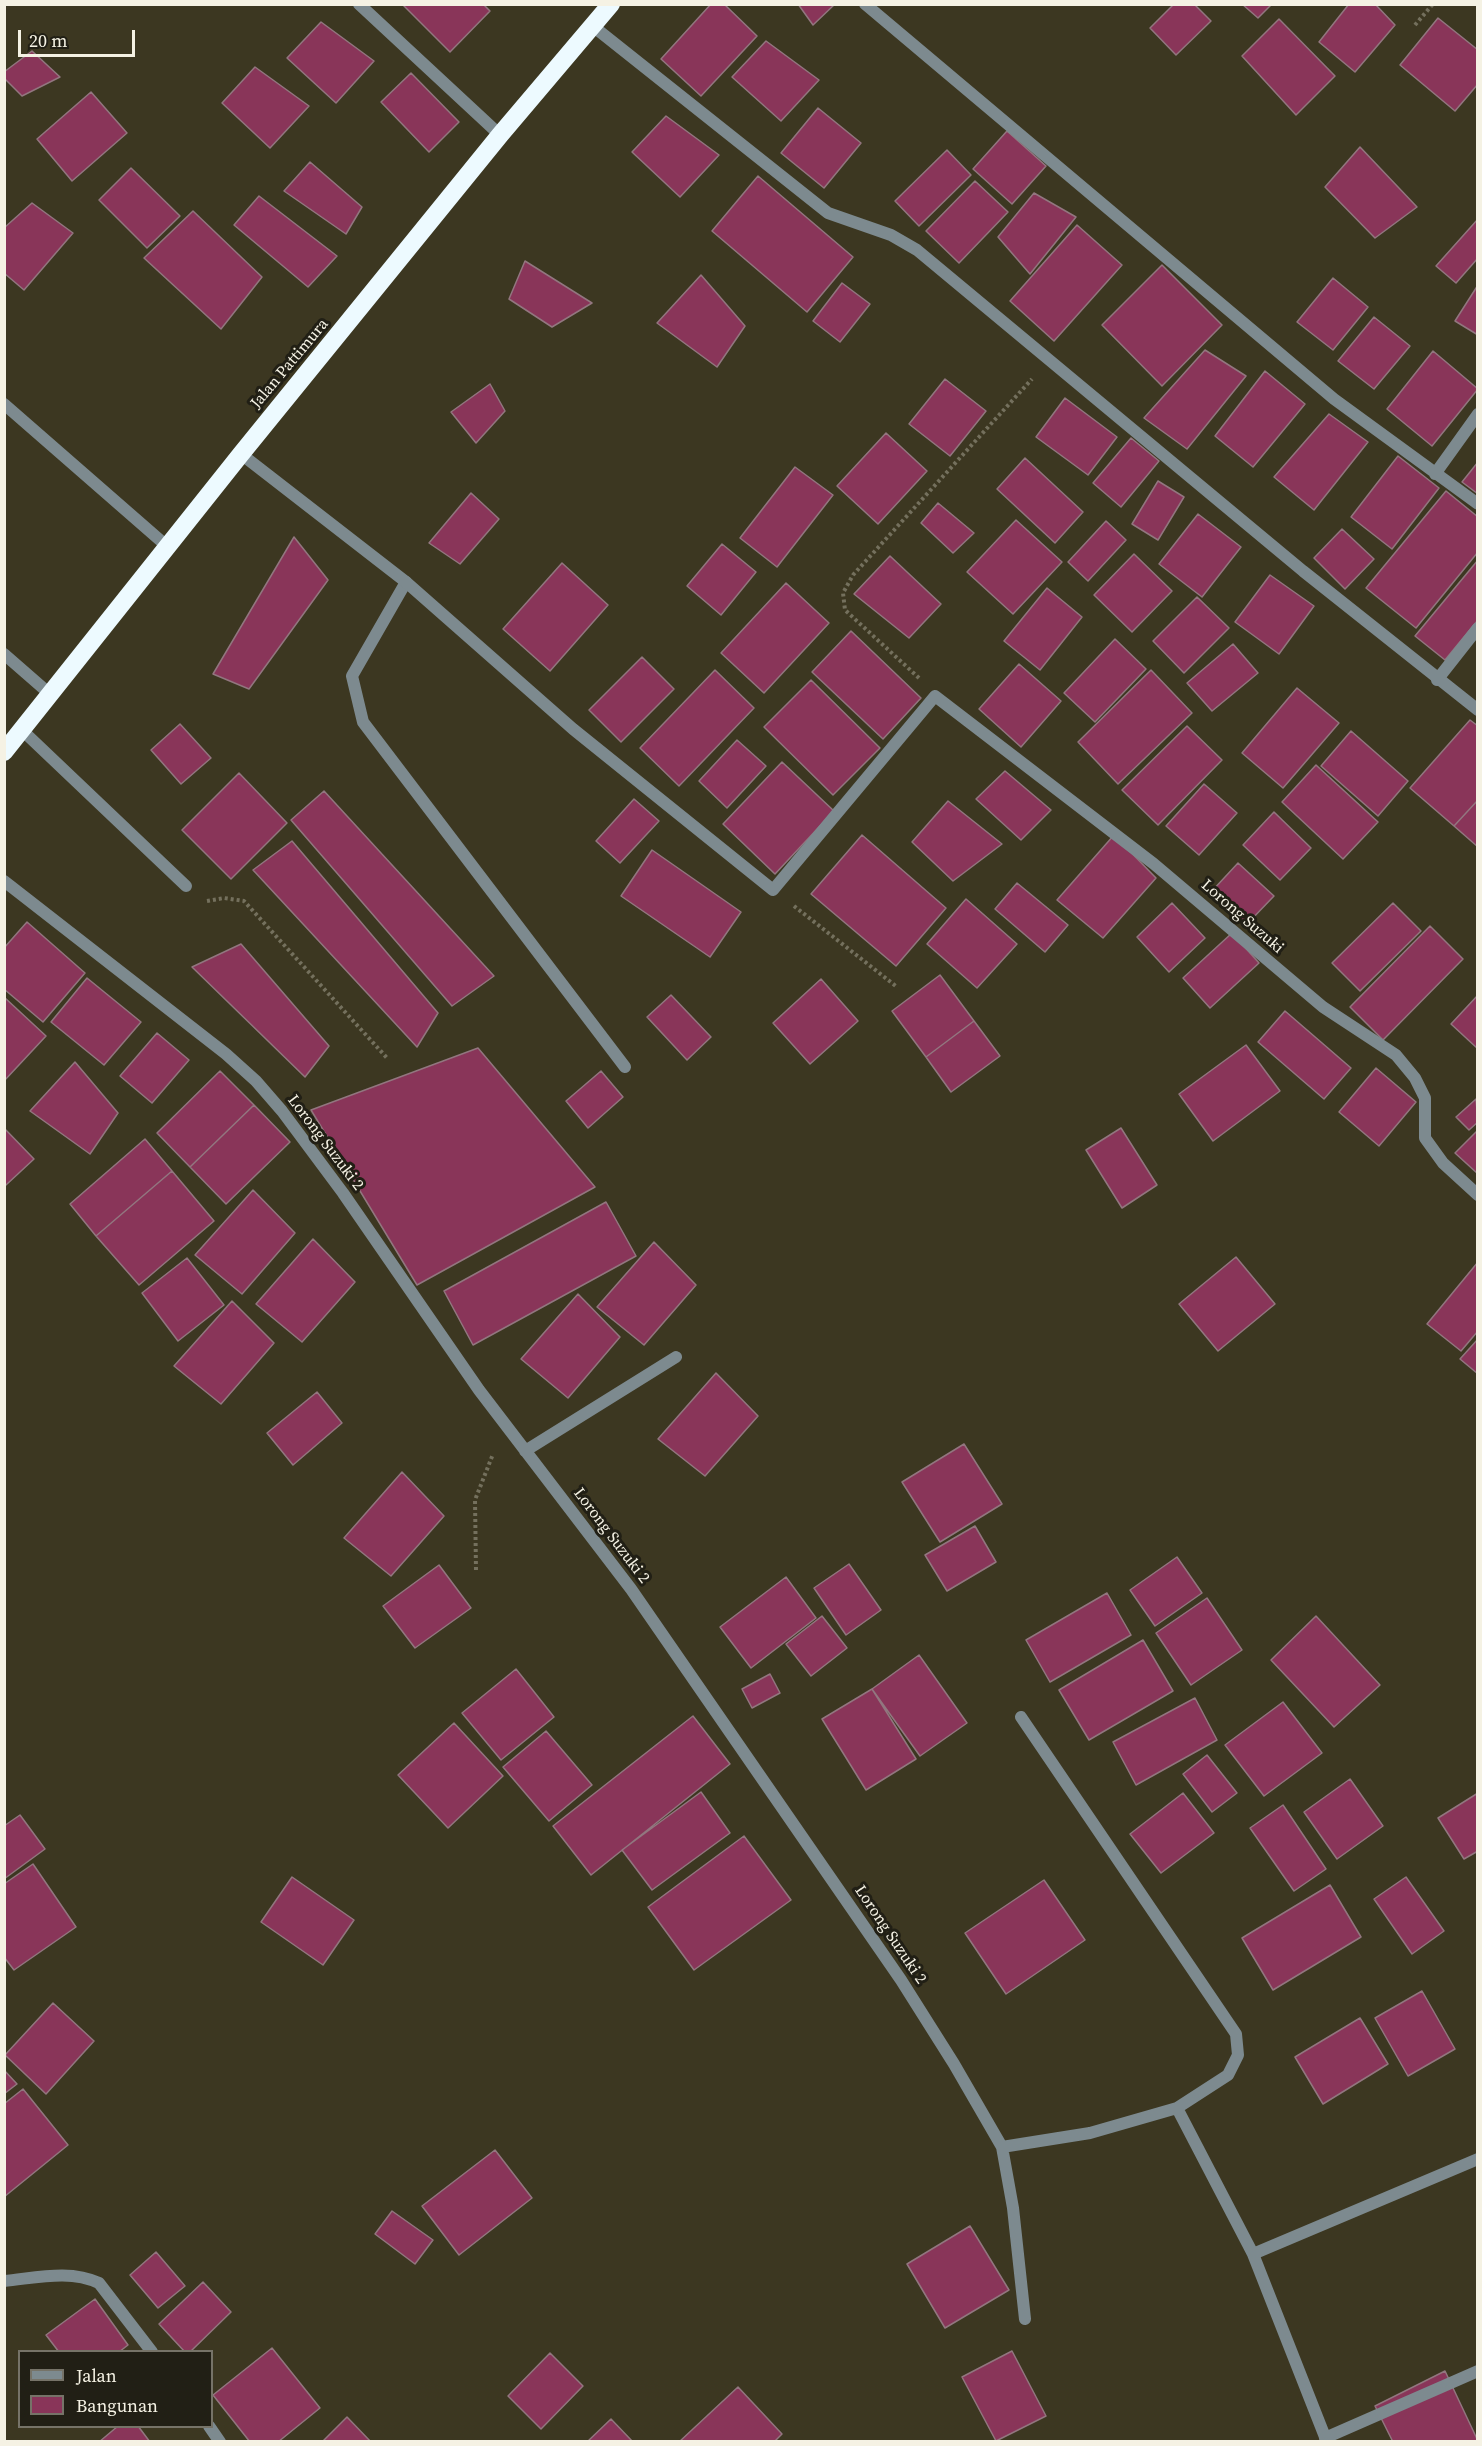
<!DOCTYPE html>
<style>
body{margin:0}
#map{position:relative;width:1482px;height:2446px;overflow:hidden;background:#3c3721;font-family:"Source Serif 4",serif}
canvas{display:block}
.frame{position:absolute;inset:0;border:6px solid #f5f2e4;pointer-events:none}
.legend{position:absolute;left:18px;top:2350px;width:195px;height:78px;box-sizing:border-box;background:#211f15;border:2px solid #767368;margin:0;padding:8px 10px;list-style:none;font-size:18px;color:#f5f2e4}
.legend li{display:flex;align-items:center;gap:12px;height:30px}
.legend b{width:30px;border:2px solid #767368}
.scale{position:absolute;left:18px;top:30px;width:117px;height:27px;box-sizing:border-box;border:3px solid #f5f2e4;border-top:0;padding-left:8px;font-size:18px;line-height:21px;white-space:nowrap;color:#f5f2e4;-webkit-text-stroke:4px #211f15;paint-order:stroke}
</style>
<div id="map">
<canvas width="1482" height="2446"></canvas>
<div class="frame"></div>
<ul class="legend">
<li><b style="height:8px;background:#7d8a8f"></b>Jalan</li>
<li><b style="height:16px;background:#893559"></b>Bangunan</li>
</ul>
<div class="scale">20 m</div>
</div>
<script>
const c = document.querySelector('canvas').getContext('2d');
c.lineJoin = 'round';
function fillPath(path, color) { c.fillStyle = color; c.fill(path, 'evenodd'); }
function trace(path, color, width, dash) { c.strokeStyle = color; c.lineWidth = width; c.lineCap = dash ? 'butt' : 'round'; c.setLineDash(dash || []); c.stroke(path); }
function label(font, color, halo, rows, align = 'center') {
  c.font = font + ' "Source Serif 4",serif'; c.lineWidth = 6; c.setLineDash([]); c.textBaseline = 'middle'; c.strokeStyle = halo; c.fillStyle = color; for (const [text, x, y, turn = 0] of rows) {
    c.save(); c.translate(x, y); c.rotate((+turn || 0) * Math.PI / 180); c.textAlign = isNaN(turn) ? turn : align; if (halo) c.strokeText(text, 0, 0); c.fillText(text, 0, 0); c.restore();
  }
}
const building = new Path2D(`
 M 402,4 L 483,4 L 490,11 L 450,52 Z
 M 711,4 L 724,4 L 757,36 L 701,96 L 661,59 Z
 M 798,4 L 835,4 L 813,25 Z
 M 1174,4 L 1194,4 L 1211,21 L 1176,55 L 1150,28 Z
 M 1242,4 L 1272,4 L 1258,18 Z
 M 1349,4 L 1375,4 L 1395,25 L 1355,72 L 1319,42 Z
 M 1438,18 L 1478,50 L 1478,84 L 1455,111 L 1400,65 Z
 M 1279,19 L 1335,76 L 1296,115 L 1242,56 Z
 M 321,22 L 374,61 L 336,103 L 287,58 Z
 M 766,41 L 819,80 L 781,121 L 732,77 Z
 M 32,51 L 60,77 L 22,96 L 4,78 L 4,72 Z
 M 255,67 L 309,106 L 270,148 L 222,103 Z
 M 411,73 L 459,122 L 429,152 L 381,102 Z
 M 91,92 L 127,133 L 72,181 L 37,139 Z
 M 818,108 L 861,143 L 824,188 L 781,153 Z
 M 666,116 L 719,155 L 680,197 L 632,152 Z
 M 1007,131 L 1046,166 L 1012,204 L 973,169 Z
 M 1360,147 L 1417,207 L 1375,238 L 1325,187 Z
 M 947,150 L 971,175 L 919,226 L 895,201 Z
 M 310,162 L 362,207 L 346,234 L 284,191 Z
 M 131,168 L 180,216 L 147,248 L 99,200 Z
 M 758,176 L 853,257 L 807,312 L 712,231 Z
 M 975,181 L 1008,212 L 959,263 L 926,231 Z
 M 1034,193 L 1076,217 L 1030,274 L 998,237 Z
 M 259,196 L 337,256 L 308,287 L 234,225 Z
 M 32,203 L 73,233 L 24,290 L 4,273 L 4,228 Z
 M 193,211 L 262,277 L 221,329 L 144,258 Z
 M 1478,219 L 1478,258 L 1456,283 L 1436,266 Z
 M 1077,225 L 1122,265 L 1054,341 L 1010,301 Z
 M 525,261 L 592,303 L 552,327 L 509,299 Z
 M 1162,265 L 1222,325 L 1162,386 L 1102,325 Z
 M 701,275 L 745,326 L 717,367 L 657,323 Z
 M 1333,278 L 1368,307 L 1333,350 L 1297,322 Z
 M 842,283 L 870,304 L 840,342 L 813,321 Z
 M 1478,285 L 1478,335 L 1455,321 Z
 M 1374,317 L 1410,346 L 1374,389 L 1338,361 Z
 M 1205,350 L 1246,376 L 1187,449 L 1144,418 Z
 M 1433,351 L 1478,389 L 1432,446 L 1387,409 Z
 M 1265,371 L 1305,404 L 1253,467 L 1215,436 Z
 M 945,379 L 986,411 L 950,456 L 909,424 Z
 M 490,384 L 505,411 L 476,443 L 451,412 Z
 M 1065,398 L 1117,437 L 1088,475 L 1036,437 Z
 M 1329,414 L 1368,442 L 1314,510 L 1274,477 Z
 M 886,433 L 927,471 L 878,524 L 837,486 Z
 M 1131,438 L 1159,461 L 1121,507 L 1093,483 Z
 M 1398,456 L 1439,488 L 1392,549 L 1351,517 Z
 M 1025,458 L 1083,512 L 1055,543 L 997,489 Z
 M 1478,462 L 1478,494 L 1462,482 Z
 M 795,467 L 833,495 L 777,567 L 740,538 Z
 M 1158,481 L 1184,497 L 1158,540 L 1132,524 Z
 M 1446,491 L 1478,517 L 1478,552 L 1416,628 L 1366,588 Z
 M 471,493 L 499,519 L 460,564 L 429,543 Z
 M 938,503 L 974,533 L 953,553 L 921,523 Z
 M 1198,514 L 1241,547 L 1202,597 L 1159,564 Z
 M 1016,520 L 1062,562 L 1013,614 L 967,572 Z
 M 1106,521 L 1126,540 L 1088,581 L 1068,562 Z
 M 1342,529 L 1374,559 L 1345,589 L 1314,558 Z
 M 294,537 L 328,580 L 249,689 L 213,674 Z
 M 722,544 L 756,572 L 721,615 L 687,586 Z
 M 1134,554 L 1172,591 L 1132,632 L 1094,595 Z
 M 890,556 L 941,604 L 909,638 L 854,594 Z
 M 1478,560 L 1478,620 L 1445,660 L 1415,636 Z
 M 562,563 L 608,605 L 550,671 L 503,629 Z
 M 1270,575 L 1314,606 L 1279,654 L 1235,622 Z
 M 786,583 L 829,623 L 764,693 L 721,653 Z
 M 1047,588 L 1082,617 L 1040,670 L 1004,641 Z
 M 1197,597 L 1229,628 L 1184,673 L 1153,641 Z
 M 851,631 L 921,698 L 883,739 L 812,672 Z
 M 1115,639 L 1146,669 L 1095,722 L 1064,693 Z
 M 1233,644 L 1258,673 L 1212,711 L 1187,683 Z
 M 642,657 L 674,689 L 621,742 L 589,710 Z
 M 1019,664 L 1061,701 L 1021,747 L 979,709 Z
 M 715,670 L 754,708 L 679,786 L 640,748 Z
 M 1151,670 L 1192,713 L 1118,784 L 1078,742 Z
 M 811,680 L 880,748 L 833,795 L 764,727 Z
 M 1297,688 L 1339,723 L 1283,788 L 1242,753 Z
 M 1470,720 L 1478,726 L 1478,800 L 1454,826 L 1410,788 Z
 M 180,724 L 211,758 L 181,784 L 151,750 Z
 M 1187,726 L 1222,760 L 1158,825 L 1122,790 Z
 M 1351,731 L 1408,781 L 1378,816 L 1321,766 Z
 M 737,740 L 766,766 L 727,808 L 699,781 Z
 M 782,762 L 834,811 L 775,874 L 723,824 Z
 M 1316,765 L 1378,822 L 1343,859 L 1282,802 Z
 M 1005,771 L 1051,810 L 1021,840 L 976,799 Z
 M 239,773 L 287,823 L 231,879 L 182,830 Z
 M 1204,784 L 1237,813 L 1199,855 L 1166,826 Z
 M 324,791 L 494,976 L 452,1006 L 291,820 Z
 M 634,799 L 659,821 L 620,863 L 596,841 Z
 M 1478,800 L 1478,847 L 1454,826 Z
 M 948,801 L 1002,844 L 953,881 L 912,842 Z
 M 1274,812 L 1311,848 L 1280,880 L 1243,845 Z
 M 862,835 L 946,908 L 896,966 L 811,894 Z
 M 1114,835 L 1156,878 L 1103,938 L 1057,900 Z
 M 292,841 L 438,1013 L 417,1047 L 253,870 Z
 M 652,850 L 741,912 L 710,957 L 621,896 Z
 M 1238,863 L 1274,896 L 1247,924 L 1212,891 Z
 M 1017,883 L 1068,925 L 1045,952 L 995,909 Z
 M 966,899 L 1017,944 L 977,988 L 927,944 Z
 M 1172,903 L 1205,938 L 1169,972 L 1137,937 Z
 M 1393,903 L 1421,931 L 1360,991 L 1332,963 Z
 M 27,922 L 85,973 L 43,1022 L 4,989 L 4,948 Z
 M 1430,926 L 1463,959 L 1383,1040 L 1350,1007 Z
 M 1232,933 L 1259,963 L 1210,1008 L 1183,978 Z
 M 241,944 L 329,1046 L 305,1077 L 192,967 Z
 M 940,975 L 974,1021 L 926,1057 L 892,1011 Z
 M 87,978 L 141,1022 L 104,1065 L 51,1022 Z
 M 821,979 L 858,1021 L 810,1064 L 773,1023 Z
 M 671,995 L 711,1037 L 687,1060 L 647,1017 Z
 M 1478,995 L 1478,1049 L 1451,1024 Z
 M 4,997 L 46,1036 L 4,1081 Z
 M 1285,1011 L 1351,1068 L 1324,1099 L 1258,1042 Z
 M 974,1021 L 1000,1056 L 951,1092 L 926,1057 Z
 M 157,1033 L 189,1060 L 152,1103 L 120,1076 Z
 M 1246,1045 L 1280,1091 L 1213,1141 L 1179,1094 Z
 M 478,1048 L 595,1187 L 417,1285 L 311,1110 Z
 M 75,1062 L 118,1113 L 90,1154 L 30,1111 Z
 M 1376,1068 L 1416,1102 L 1379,1146 L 1339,1112 Z
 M 220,1071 L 254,1105 L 190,1167 L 157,1133 Z
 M 601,1071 L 623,1097 L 588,1128 L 566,1101 Z
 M 1476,1099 L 1478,1122 L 1469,1130 L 1456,1117 Z
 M 254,1105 L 290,1142 L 226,1204 L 190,1167 Z
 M 4,1128 L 34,1159 L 6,1185 L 4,1183 Z
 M 1121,1128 L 1157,1185 L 1122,1208 L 1086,1150 Z
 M 1478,1130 L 1478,1174 L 1455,1153 Z
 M 145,1139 L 172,1171 L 96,1236 L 70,1204 Z
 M 172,1171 L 214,1221 L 139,1285 L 96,1236 Z
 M 253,1190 L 295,1233 L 242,1294 L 195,1255 Z
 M 606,1202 L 636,1256 L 473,1345 L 444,1291 Z
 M 313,1239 L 355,1282 L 302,1342 L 256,1304 Z
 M 654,1242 L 696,1285 L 644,1345 L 597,1307 Z
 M 1236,1257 L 1275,1304 L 1218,1351 L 1179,1304 Z
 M 187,1258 L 224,1305 L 178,1341 L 142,1293 Z
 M 1478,1262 L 1478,1331 L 1461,1351 L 1427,1324 Z
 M 578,1294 L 620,1337 L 568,1398 L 521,1359 Z
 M 232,1301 L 274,1343 L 221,1404 L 174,1366 Z
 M 1478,1339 L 1478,1374 L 1460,1359 Z
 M 716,1373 L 758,1416 L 705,1476 L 658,1439 Z
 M 317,1392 L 342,1423 L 293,1465 L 267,1433 Z
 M 964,1444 L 1002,1504 L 940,1542 L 902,1482 Z
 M 402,1472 L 444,1516 L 391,1576 L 344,1538 Z
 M 975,1526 L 996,1562 L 947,1591 L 925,1555 Z
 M 1177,1557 L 1202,1593 L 1155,1626 L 1130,1590 Z
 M 849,1564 L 881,1610 L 846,1635 L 814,1588 Z
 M 439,1565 L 471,1608 L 415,1648 L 383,1606 Z
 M 786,1577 L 816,1618 L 751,1668 L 720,1627 Z
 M 1107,1593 L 1131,1635 L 1050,1682 L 1026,1640 Z
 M 1207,1598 L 1242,1650 L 1191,1685 L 1156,1633 Z
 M 822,1616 L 847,1648 L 811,1676 L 786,1644 Z
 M 1316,1616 L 1380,1685 L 1334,1727 L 1271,1660 Z
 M 1143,1640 L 1173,1691 L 1089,1740 L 1059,1690 Z
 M 919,1655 L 967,1723 L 920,1756 L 872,1689 Z
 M 516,1669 L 554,1717 L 501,1760 L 462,1713 Z
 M 770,1674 L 780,1693 L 752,1708 L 742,1689 Z
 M 872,1689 L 916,1759 L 866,1790 L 822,1719 Z
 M 1195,1698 L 1217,1740 L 1136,1785 L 1113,1742 Z
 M 1283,1702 L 1322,1753 L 1264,1796 L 1225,1745 Z
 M 693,1716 L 730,1764 L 591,1875 L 553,1826 Z
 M 454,1723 L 503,1776 L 448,1828 L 398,1775 Z
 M 546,1731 L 592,1785 L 549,1821 L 503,1767 Z
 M 1207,1755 L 1237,1793 L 1212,1812 L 1183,1774 Z
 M 1350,1779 L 1383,1826 L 1337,1859 L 1304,1812 Z
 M 701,1792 L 730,1833 L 652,1890 L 622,1850 Z
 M 1183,1793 L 1214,1833 L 1161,1873 L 1130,1834 Z
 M 1478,1793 L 1478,1851 L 1464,1859 L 1438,1818 Z
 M 1283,1805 L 1326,1869 L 1294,1891 L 1250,1828 Z
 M 20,1815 L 45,1849 L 4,1879 L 4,1826 Z
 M 744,1836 L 791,1900 L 694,1970 L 648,1907 Z
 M 33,1864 L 76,1927 L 14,1970 L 4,1957 L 4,1884 Z
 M 292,1877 L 354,1920 L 323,1965 L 261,1922 Z
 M 1406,1877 L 1444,1931 L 1412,1954 L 1374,1899 Z
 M 1044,1880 L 1085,1940 L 1006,1994 L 965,1933 Z
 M 1330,1885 L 1361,1937 L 1273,1990 L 1242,1938 Z
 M 1422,1991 L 1455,2049 L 1408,2076 L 1375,2018 Z
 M 53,2003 L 94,2041 L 46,2094 L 5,2055 Z
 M 1360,2018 L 1388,2064 L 1323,2104 L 1295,2057 Z
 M 4,2070 L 17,2084 L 4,2094 Z
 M 23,2089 L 68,2145 L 4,2197 L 4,2104 Z
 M 495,2150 L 532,2198 L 459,2255 L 422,2206 Z
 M 392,2211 L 433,2240 L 415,2264 L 375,2234 Z
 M 970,2226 L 1009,2290 L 945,2328 L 907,2264 Z
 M 156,2252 L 185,2286 L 158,2308 L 130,2275 Z
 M 203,2282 L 231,2312 L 190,2352 L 185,2352 L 159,2324 Z
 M 95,2299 L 128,2345 L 119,2352 L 59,2352 L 46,2335 Z
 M 272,2348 L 320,2408 L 278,2442 L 250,2442 L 213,2395 Z
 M 1012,2351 L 1046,2416 L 996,2441 L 962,2377 Z
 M 550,2353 L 583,2386 L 541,2429 L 508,2396 Z
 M 1445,2371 L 1478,2441 L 1393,2442 L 1375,2406 Z
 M 738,2387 L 782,2434 L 774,2442 L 679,2442 Z
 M 347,2417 L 371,2442 L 322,2442 Z
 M 611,2419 L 633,2442 L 587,2442 Z
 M 118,2426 L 138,2426 L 150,2442 L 99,2442 Z`);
const path = new Path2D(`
 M 1415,25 L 1433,4
 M 919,678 L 845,610 L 843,593 L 853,575 L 1032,379
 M 207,901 L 224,898 L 244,901 L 387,1058
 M 794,906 L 897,987
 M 476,1570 L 475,1500 L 493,1454`);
const lane = new Path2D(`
 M 406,582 L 352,676 L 363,722 L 625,1067
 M 4,654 L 51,695`);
const street = new Path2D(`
 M 359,4 L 500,135
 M 865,4 L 1334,399 L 1478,504
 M 594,27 L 828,213 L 891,235 L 917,250 L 1303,571 L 1478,710
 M 4,404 L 169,548
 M 241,454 L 406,582 L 573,729 L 773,890 L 935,696 L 1154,864 L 1323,1007 L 1396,1055 L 1415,1078 L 1425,1098 L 1425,1138 L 1443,1163 L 1478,1195
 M 1435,474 L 1478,414
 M 1437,680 L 1478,628
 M 23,731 L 186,886
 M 4,881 L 226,1054 L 256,1081 L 282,1111 L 343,1193 L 479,1390 L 631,1589 L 901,1980 L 954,2064 L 1002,2147 L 1013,2208 L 1025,2319
 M 525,1451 L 676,1357
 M 1177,2108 L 1253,2254 L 1327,2442
 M 1002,2147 L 1090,2133 L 1177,2108 L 1228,2075 L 1238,2055 L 1236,2034 L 1021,1717
 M 1253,2254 L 1478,2159
 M 4,2281 C 36,2278 70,2269 99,2283 L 152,2352
 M 209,2426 L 220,2442
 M 1325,2438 L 1478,2371`);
const highway = new Path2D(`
 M 4,752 L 241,454 L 500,135 L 611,4`);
const streetNames = [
 ["Jalan Pattimura",290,364,-50],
 ["Lorong Suzuki",1242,917,41],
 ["Lorong Suzuki 2",325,1143,53],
 ["Lorong Suzuki 2",611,1536,53],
 ["Lorong Suzuki 2",890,1935,56]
];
fillPath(building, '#893559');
trace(building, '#92767f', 1.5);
trace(path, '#74705d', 4, [3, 3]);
trace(lane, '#7d8a8f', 12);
trace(street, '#7d8a8f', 12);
trace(highway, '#edfaff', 18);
label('16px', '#f5f2e4', '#211f15', streetNames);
</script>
